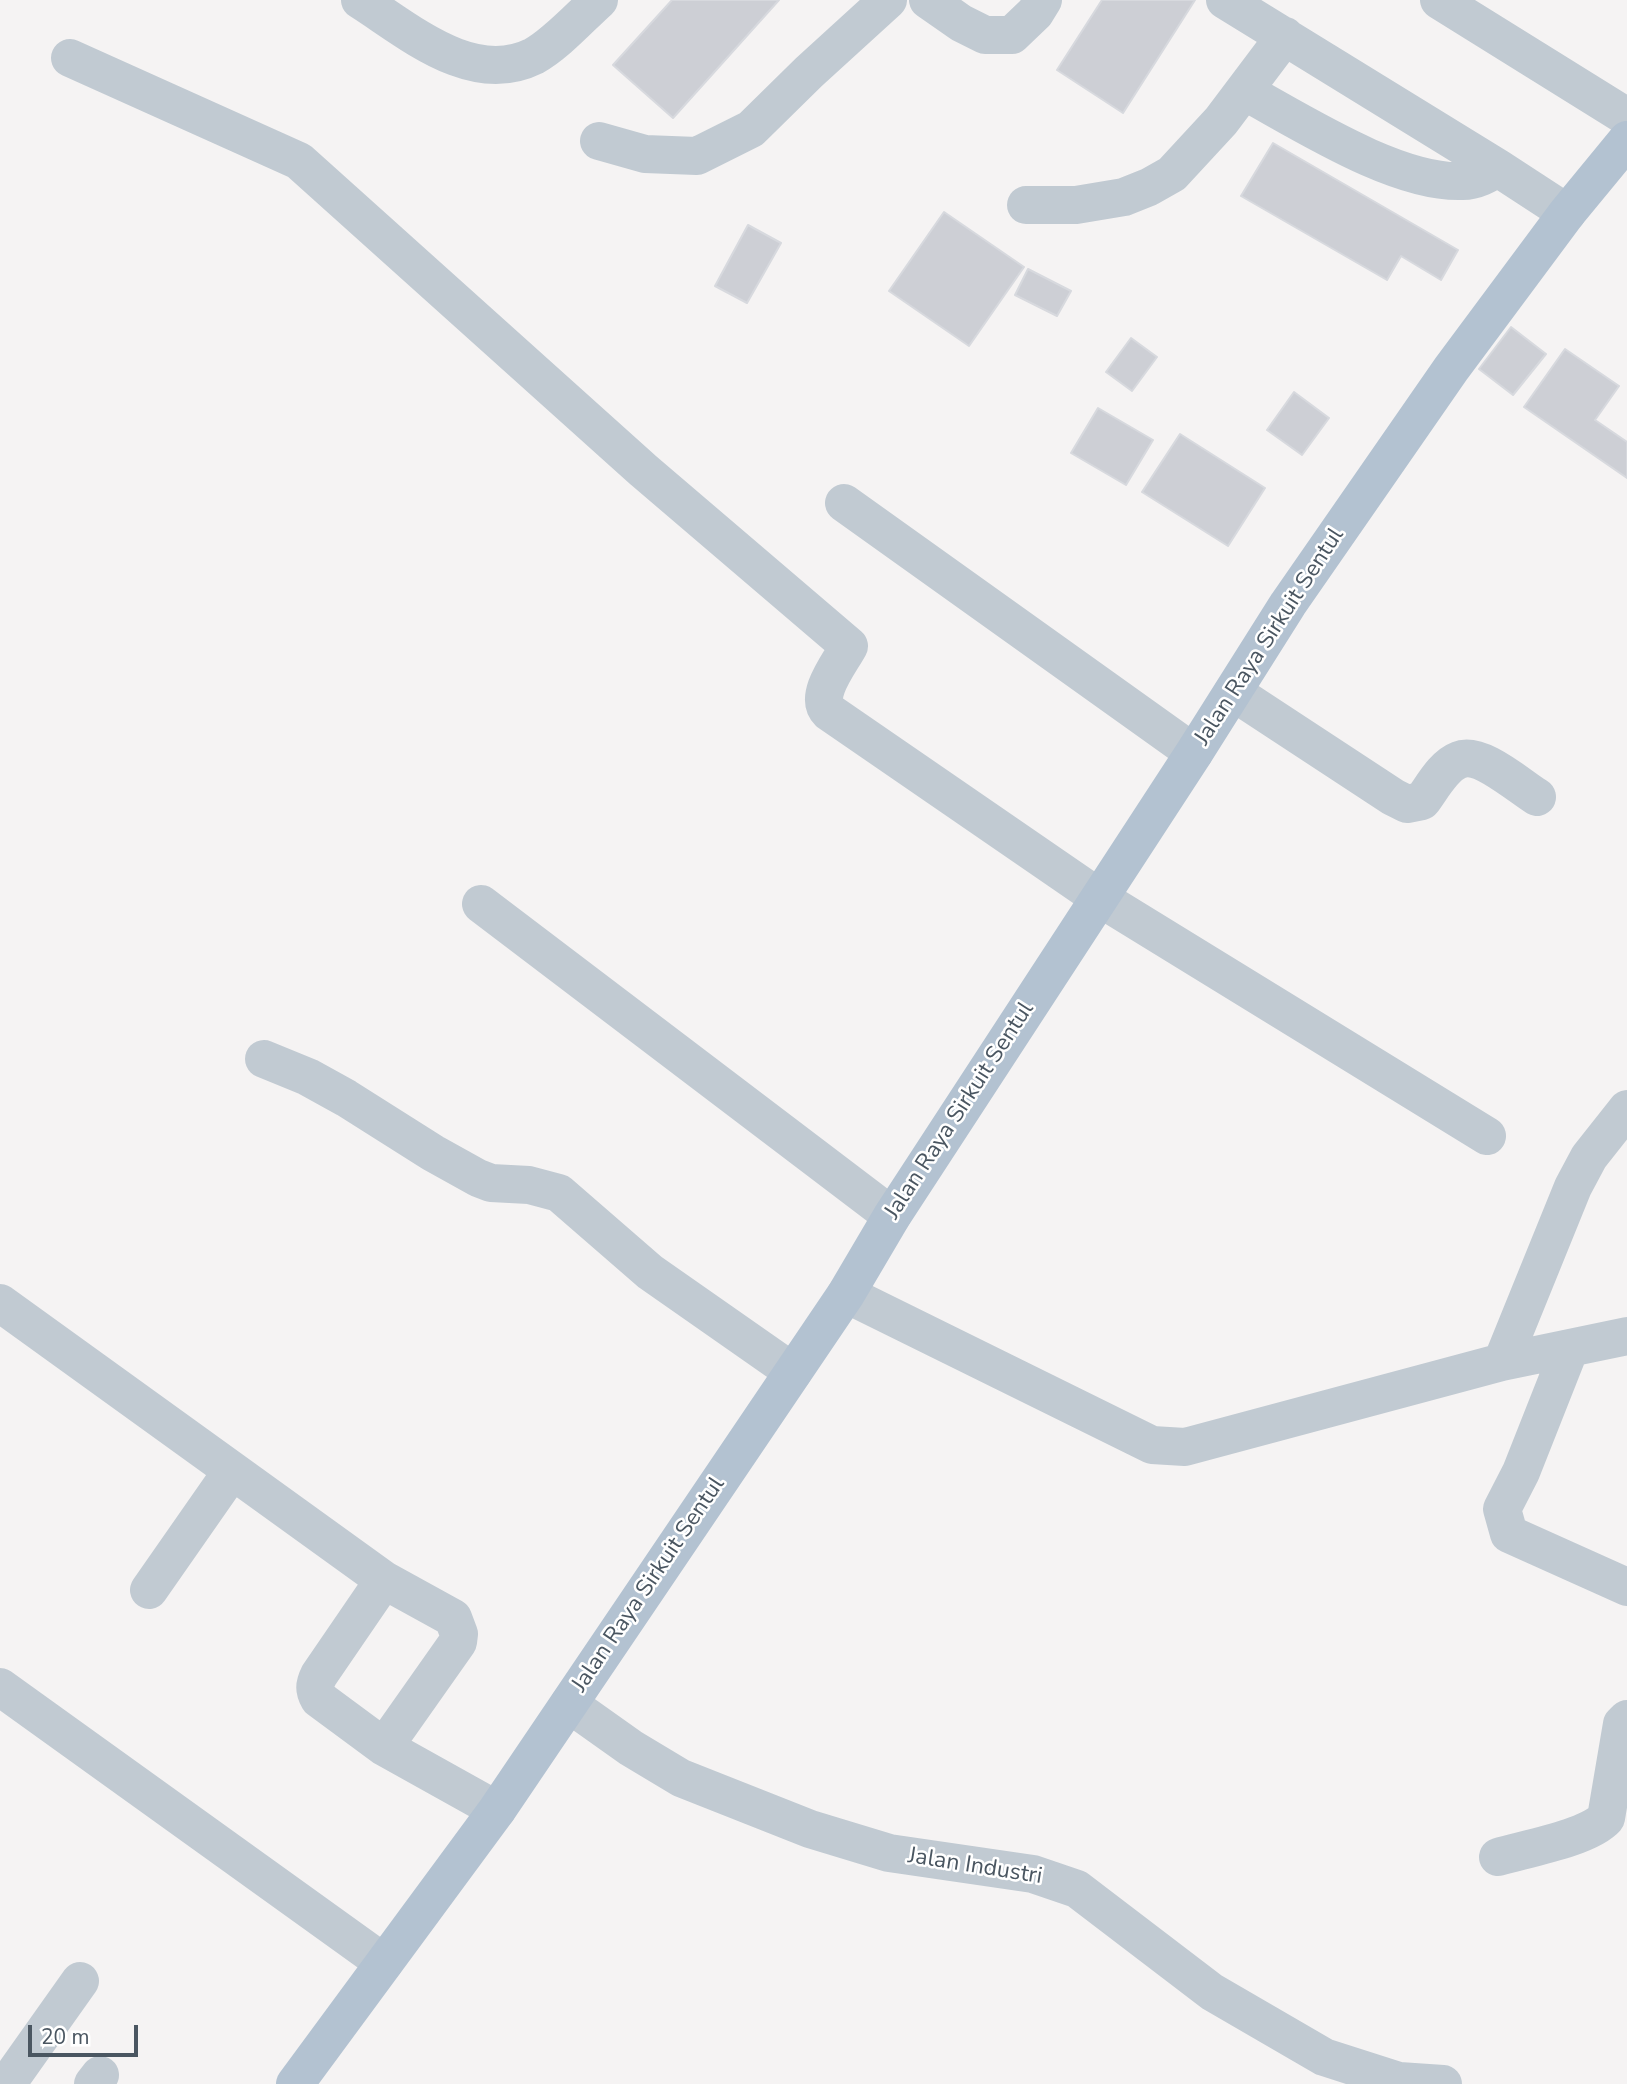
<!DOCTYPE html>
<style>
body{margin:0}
#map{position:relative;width:1627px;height:2084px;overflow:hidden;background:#f5f3f3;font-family:"Nunito Sans",sans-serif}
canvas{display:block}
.scale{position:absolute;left:28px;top:2025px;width:110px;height:32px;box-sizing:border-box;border:4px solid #4a5661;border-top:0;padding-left:9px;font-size:21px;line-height:24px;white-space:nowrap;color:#4a5661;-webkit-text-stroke:5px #fff;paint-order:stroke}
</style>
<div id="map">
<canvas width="1627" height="2084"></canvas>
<div class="scale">20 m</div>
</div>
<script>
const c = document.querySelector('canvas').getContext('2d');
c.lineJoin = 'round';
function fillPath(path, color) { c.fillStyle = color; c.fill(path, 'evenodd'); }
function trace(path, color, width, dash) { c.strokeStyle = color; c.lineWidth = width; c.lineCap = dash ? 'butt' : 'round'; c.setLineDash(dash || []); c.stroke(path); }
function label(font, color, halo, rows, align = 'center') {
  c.font = font + ' "Nunito Sans",sans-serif'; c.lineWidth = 5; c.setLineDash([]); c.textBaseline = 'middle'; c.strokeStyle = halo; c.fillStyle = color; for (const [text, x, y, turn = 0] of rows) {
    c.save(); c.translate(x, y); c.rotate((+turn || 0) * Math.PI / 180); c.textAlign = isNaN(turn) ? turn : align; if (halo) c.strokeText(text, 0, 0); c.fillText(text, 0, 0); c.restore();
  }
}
const building = new Path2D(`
 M 672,0 L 779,0 L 673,118 L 613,65 Z
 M 1102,0 L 1195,0 L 1123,113 L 1057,70 Z
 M 1273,143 L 1458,250 L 1441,280 L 1401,256 L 1387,280 L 1241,196 Z
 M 944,212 L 1024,267 L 969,346 L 889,291 Z
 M 748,225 L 781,243 L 747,303 L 715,286 Z
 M 1028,269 L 1071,291 L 1057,316 L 1015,295 Z
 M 1511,327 L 1546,354 L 1513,395 L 1479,369 Z
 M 1131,338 L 1157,357 L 1132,391 L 1106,372 Z
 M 1565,349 L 1619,386 L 1595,420 L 1627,442 L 1627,478 L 1524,407 Z
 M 1294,392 L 1329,418 L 1302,455 L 1267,430 Z
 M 1098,408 L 1153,440 L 1126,485 L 1071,453 Z
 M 1180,434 L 1265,488 L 1228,546 L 1142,492 Z`);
const minor = new Path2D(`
 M 360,0 C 409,31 472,87 534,56 C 556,44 580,17 599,0
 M 928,0 L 961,23 L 985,35 L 1012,35 L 1035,13 L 1043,0
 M 1225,0 L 1498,168 L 1567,213
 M 1439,0 L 1627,117
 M 70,58 L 299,161 L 643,470 L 849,646 C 840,663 813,696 829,712 L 1098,897 L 1487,1136
 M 1244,91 C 1301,122 1397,184 1463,181 C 1476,181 1488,174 1498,168
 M 599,141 L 645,154 L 697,156 L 751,129 L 809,72 L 888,0
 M 1026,205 L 1076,205 L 1124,197 L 1149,187 L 1172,174 L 1221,121 L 1285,36
 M 844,503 L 1194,753
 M 1233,692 L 1393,797 L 1407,804 L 1422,801 C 1432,788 1443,766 1459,760 C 1480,751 1519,786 1537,797
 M 481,904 L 892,1216
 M 264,1059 L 308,1077 L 346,1098 L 433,1153 L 478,1178 L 491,1183 L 529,1185 L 559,1193 L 650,1272 L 793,1372
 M 846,1294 L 1152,1445 L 1185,1447 L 1502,1362 L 1627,1336
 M 0,1303 L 384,1580 L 453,1618 L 459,1634 L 458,1642 L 384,1747
 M 1570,1348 L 1521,1472 L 1502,1509 L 1509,1534 L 1627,1587
 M 1502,1362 L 1573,1187 L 1589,1157 L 1627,1109
 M 384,1580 L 319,1675 C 314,1685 314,1690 319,1699 L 384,1747 L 497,1810
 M 149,1590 L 232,1471
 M 0,1687 L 384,1963
 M 569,1704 L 631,1748 L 681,1778 L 810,1829 L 889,1853 L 1033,1874 L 1077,1889 L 1212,1992 L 1324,2057 L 1399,2081 L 1443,2084
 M 1498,1857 C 1525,1849 1588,1838 1606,1818 L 1622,1724 L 1627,1719
 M 7,2084 L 80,1981
 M 93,2084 L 100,2075`);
const major = new Path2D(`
 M 295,2084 L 497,1810 L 846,1294 L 892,1216 L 1194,753 L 1288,604 L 1451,369 L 1567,213 L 1627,140`);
const streetNames = [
 ["Jalan Raya Sirkuit Sentul",1270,637,-57],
 ["Jalan Raya Sirkuit Sentul",960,1111,-57],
 ["Jalan Raya Sirkuit Sentul",649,1585,-56],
 ["Jalan Industri",975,1867,9]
];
fillPath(building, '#cdcfd5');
trace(building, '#d7d9de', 2);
trace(minor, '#c1cad2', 38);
trace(major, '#b3c2d1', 38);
label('23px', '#4a5661', '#fff', streetNames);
</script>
